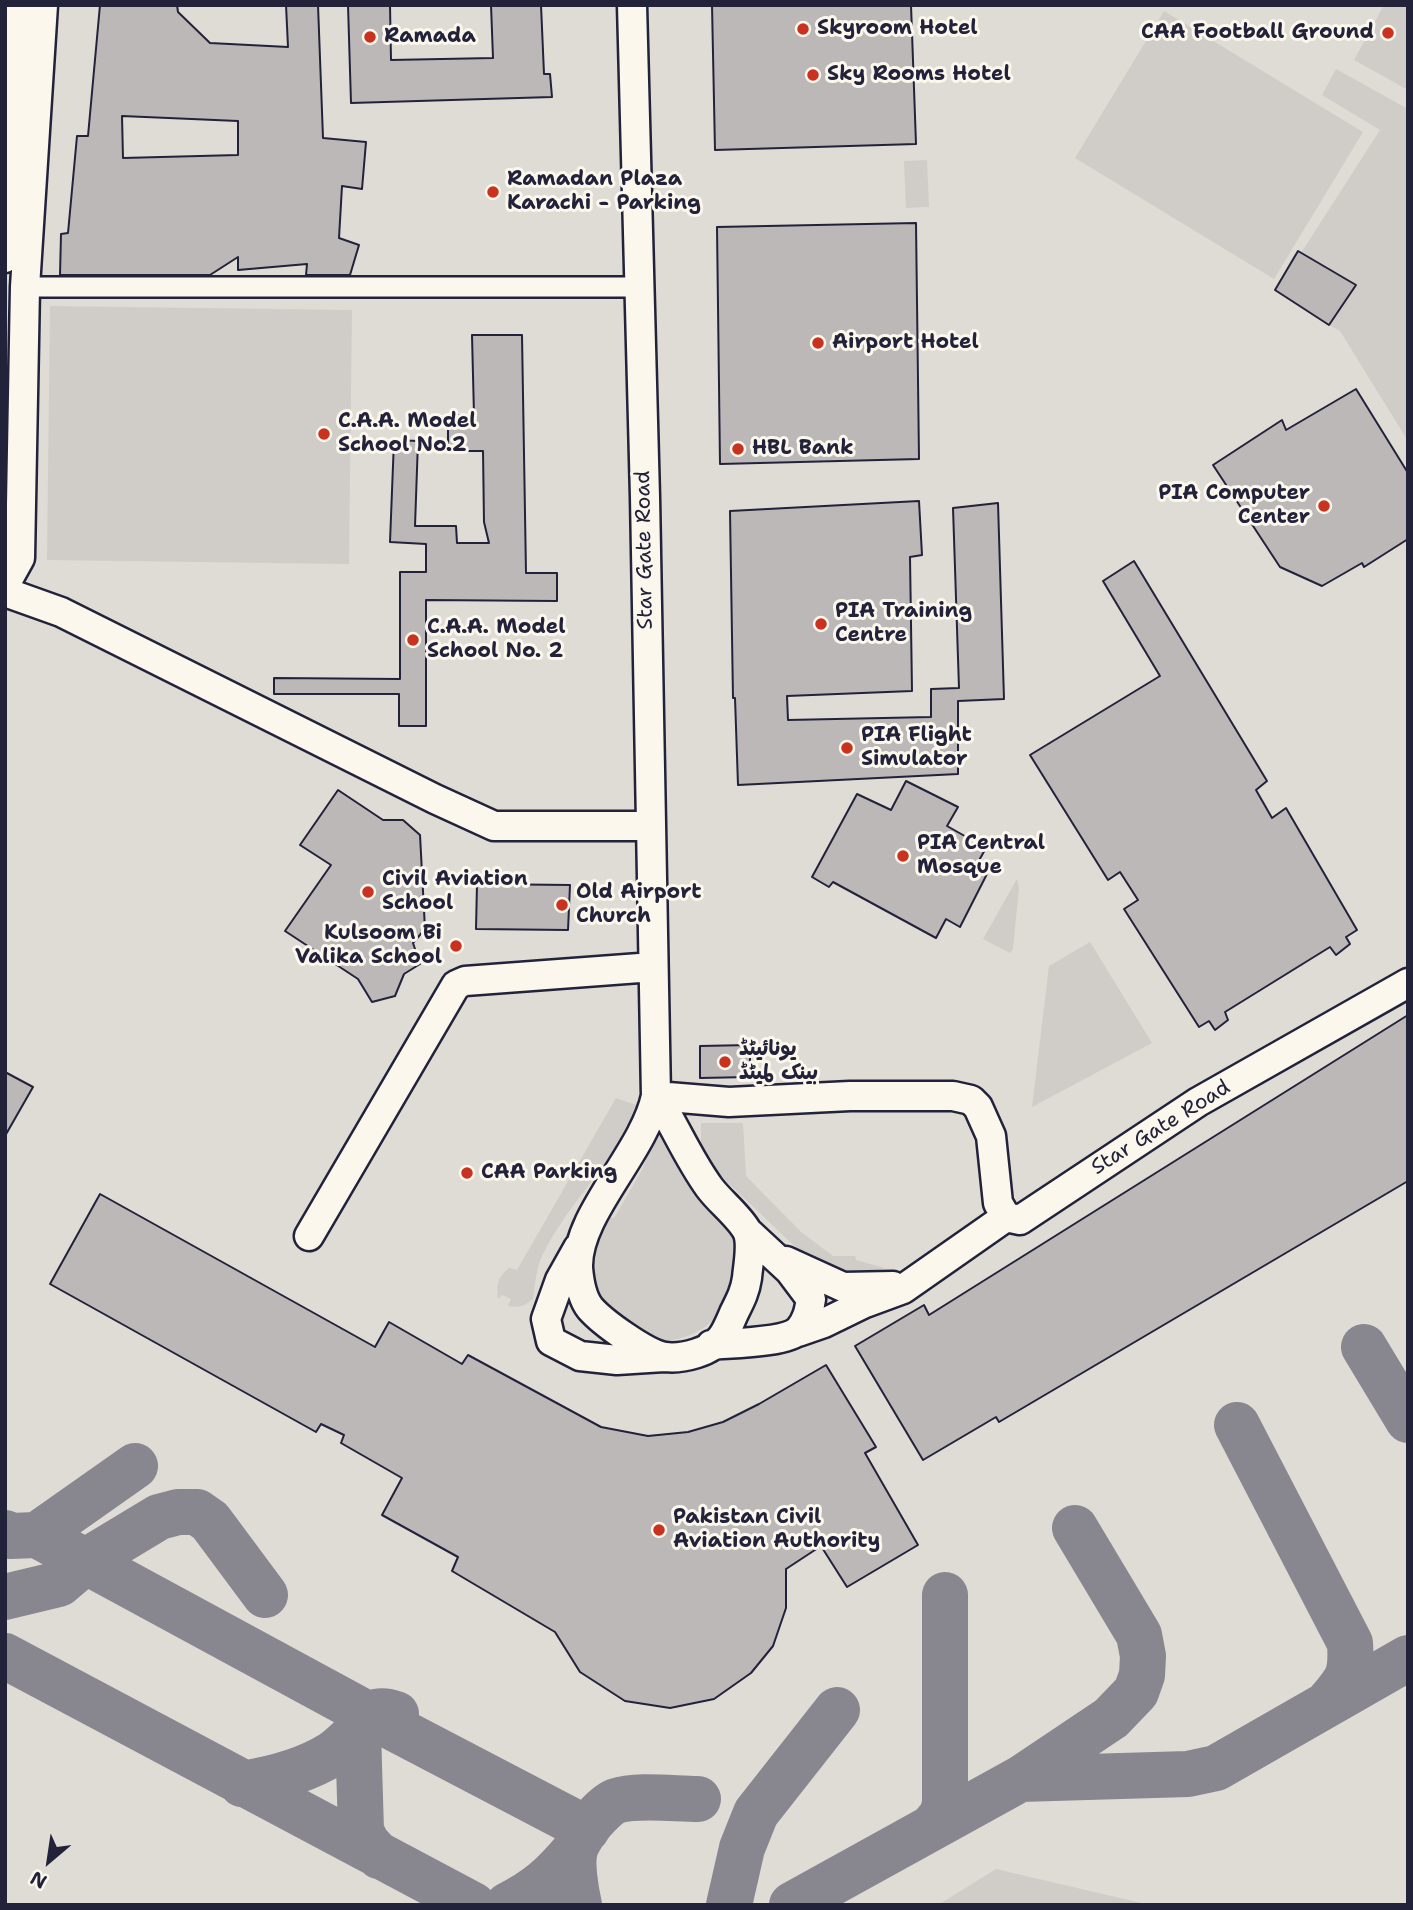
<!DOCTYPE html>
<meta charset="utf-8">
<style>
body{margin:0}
#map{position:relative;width:1413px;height:1910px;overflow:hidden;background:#eeeae2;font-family:"Shantell Sans",sans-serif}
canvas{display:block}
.frame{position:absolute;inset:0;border:7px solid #22223b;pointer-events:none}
.north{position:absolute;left:14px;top:1826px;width:70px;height:70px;-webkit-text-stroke:5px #fbf7ec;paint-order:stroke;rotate:209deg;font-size:19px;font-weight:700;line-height:28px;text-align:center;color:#22223b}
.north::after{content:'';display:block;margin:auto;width:24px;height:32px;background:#22223b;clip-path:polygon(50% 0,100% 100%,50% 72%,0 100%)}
</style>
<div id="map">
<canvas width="1413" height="1910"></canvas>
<div class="frame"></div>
<div class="north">N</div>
</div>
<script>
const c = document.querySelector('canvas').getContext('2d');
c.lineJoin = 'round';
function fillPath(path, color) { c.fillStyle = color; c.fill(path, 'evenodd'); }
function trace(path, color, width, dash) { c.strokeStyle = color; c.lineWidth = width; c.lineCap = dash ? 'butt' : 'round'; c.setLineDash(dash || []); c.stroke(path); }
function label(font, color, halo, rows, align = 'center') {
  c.font = font + ' "Shantell Sans","Playpen Sans Arabic",sans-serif'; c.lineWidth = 6; c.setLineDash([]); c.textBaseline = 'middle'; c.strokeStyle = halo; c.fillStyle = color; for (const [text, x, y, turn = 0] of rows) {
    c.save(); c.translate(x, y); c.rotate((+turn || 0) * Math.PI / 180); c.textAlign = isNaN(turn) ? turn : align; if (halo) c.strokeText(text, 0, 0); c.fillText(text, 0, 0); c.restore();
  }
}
const built = new Path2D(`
 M 5,5 L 1408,5 L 1408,1905 L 5,1905 Z`);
const green = new Path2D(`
 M 1384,5 L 1408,5 L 1408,90 L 1354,60 Z
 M 1164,11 L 1363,132 L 1274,279 L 1075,158 Z
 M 1336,69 L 1408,109 L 1408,441 L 1340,331 L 1329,325 L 1355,285 L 1301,253 L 1380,130 L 1322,95 Z
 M 927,160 L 929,207 L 906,208 L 904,161 Z
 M 50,306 L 352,310 L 349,564 L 47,560 Z
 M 1017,879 L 1019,888 L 1013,949 L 1010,953 L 983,939 Z
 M 1090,942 L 1152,1043 L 1032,1107 L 1049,966 Z
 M 616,1098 L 636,1105 C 615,1163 568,1202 542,1256 C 536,1269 535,1285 533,1299 C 524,1306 520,1308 508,1306 L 511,1299 L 502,1295 L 498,1299 C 496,1284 498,1277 509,1268 L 517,1270 Z
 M 701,1123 L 743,1123 L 746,1176 L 801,1232 L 833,1256 L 855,1256 L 856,1260 L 885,1268 L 850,1276 L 809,1260 L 721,1176 L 701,1148 Z
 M 657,1132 L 664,1136 C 672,1158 683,1178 696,1197 C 703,1207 715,1214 723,1223 C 741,1245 740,1280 726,1304 C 716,1321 700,1333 681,1338 C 634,1351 618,1320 591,1289 L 591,1246 L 605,1217 L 614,1218 L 642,1170 Z
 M 996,1869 L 1150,1905 L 938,1905 Z`);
const taxiway = new Path2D(`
 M 1364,1347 L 1408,1420
 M 1237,1425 L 1350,1643 C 1352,1676 1348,1679 1327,1704
 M 5,1533 L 10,1536 L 37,1535 L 369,1715 L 587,1829
 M 37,1535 L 135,1466
 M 5,1597 L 59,1584 L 86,1561 L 159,1517 L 178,1512 L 197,1512 L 210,1521 L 265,1595
 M 5,1656 L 473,1905
 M 1020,1779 L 1111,1718 L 1136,1692 L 1142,1675 L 1143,1656 L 1139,1635 L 1075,1528
 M 242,1784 C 273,1779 305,1771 332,1754 C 341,1748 349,1739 358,1732
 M 933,1826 L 942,1815 L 945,1804 L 945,1595
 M 379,1856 L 367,1843 L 361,1831 L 358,1732 C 365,1713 377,1707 396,1714
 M 508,1905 C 538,1890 553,1876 575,1850
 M 579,1905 C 576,1892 571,1863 575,1850 C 578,1836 603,1806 616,1801 C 637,1794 675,1799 698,1799
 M 729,1905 L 742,1848 L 756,1813 L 837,1710
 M 792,1905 L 1020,1779 L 1188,1774 L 1216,1768 L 1408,1658`);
const building = new Path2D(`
 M 100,5 L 177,5 L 178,12 L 210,43 L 288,47 L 286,5 L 318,5 L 323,138 L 366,142 L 362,189 L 342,186 L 339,238 L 359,245 L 350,275 L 306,275 L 307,264 L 238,270 L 238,257 L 210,275 L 60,275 L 61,234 L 68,233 L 77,136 L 88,136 ZM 122,116 L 238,121 L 238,155 L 123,158 Z
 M 348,5 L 390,5 L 391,60 L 493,58 L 491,5 L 541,5 L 544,74 L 550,74 L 552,97 L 351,103 Z
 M 712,5 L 911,5 L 916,144 L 715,150 Z
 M 916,223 L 919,459 L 720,464 L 717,227 Z
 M 1298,251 L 1356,285 L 1329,325 L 1275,290 Z
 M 472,335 L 522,335 L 526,573 L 557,573 L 557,601 L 426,600 L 426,726 L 399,726 L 399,694 L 274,694 L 274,678 L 400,679 L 400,572 L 426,572 L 426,544 L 390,542 L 394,440 L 418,441 L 415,526 L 456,526 L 457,543 L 489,543 L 484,522 L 483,451 L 448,451 L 448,415 L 474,415 Z
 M 1356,389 L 1408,473 L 1408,539 L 1364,567 L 1362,563 L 1322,586 L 1280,567 L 1213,465 L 1282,420 L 1286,430 Z
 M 919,501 L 922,555 L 910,557 L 912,691 L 787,696 L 788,720 L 931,717 L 931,689 L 959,688 L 953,508 L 998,503 L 1004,699 L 958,701 L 958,774 L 738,785 L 735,698 L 733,698 L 730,511 Z
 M 1134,561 L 1267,781 L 1256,790 L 1272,818 L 1286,808 L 1357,930 L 1346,937 L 1350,944 L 1336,955 L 1330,947 L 1225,1012 L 1228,1020 L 1215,1030 L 1209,1021 L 1199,1027 L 1124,909 L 1138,900 L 1120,872 L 1108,880 L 1030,755 L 1160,676 L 1103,581 Z
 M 906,781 L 958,807 L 947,826 L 986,848 L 977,864 L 989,870 L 960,927 L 946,919 L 936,938 L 833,882 L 829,887 L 812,877 L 857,794 L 891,810 Z
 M 338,790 L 383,820 L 403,820 L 420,835 L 425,929 L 413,943 L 420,964 L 404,974 L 395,996 L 372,1002 L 358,979 L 285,931 L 331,865 L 300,845 Z
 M 477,884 L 570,885 L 568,930 L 476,929 Z
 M 1408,1015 L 1408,1181 L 999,1422 L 996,1417 L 923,1460 L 855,1346 L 924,1305 L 929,1315 Z
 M 750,1045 L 750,1077 L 700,1078 L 700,1046 Z
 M 5,1072 L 33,1087 L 5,1136 Z
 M 100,1194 L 375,1347 L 389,1322 L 462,1364 L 468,1355 L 601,1427 L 648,1436 L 688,1432 L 723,1422 L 759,1404 L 826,1365 L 876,1447 L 865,1453 L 918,1545 L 847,1587 L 821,1546 L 786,1569 L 786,1608 L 773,1646 L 751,1673 L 714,1699 L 670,1708 L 625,1701 L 580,1672 L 555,1632 L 452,1571 L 458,1557 L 382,1515 L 402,1478 L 341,1443 L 344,1435 L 321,1424 L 316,1432 L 50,1284 Z`);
const street = new Path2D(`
 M 25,287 L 638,287`);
const secondary = new Path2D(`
 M 632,5 L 645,497 L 656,1096 C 644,1153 576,1214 578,1268 C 579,1279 582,1298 590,1308 C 602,1322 646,1354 665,1357 C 683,1359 711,1352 722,1337 C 727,1330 731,1320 734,1313 C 740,1301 745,1292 747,1278 C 748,1265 753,1243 747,1231 C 739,1216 719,1201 709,1187 C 688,1158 675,1126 656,1096
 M 5,258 L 16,5
 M 5,585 L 20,558 L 25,287 L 43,5
 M 5,592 L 61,612 L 435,799 L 494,826 L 649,826
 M 656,1096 L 729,1102 L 850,1096 L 953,1096 L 971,1100 L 978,1107 L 991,1136 L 998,1203 L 1006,1217 L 1020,1220 L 1198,1102 L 1408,983
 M 309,1236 L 456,985 L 465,981 L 653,967
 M 578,1248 L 560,1280 L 546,1319 L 551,1341 L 580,1356 L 617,1360 L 664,1357
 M 786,1261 L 843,1287 L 893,1286
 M 798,1332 L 824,1323 L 865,1303 L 903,1289 L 1006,1217
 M 711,1345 C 730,1343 786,1343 799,1330 C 807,1321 809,1311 811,1299 L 790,1271 L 748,1232`);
const markers = [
 [803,29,7,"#c8321e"],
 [1388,33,7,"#c8321e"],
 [370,37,7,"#c8321e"],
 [813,75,7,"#c8321e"],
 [493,192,7,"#c8321e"],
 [818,343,7,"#c8321e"],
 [324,434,7,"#c8321e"],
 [738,449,7,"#c8321e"],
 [1324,506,7,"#c8321e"],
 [821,624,7,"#c8321e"],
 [413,640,7,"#c8321e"],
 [847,748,7,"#c8321e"],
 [903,856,7,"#c8321e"],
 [368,892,7,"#c8321e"],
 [562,905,7,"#c8321e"],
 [456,946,7,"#c8321e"],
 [725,1062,7,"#c8321e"],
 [467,1173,7,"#c8321e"],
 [659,1530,7,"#c8321e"]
];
const poiNames = [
 ["Skyroom Hotel",817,29],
 ["CAA Football Ground",1374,33,"right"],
 ["Ramada",384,37],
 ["Sky Rooms Hotel",827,75],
 ["Ramadan Plaza",507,180],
 ["Karachi - Parking",507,204],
 ["Airport Hotel",832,343],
 ["C.A.A. Model",338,422],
 ["School No.2",338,446],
 ["HBL Bank",752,449],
 ["PIA Computer",1310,494,"right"],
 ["Center",1310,518,"right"],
 ["PIA Training",835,612],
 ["Centre",835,636],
 ["C.A.A. Model",427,628],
 ["School No. 2",427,652],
 ["PIA Flight",861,736],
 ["Simulator",861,760],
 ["PIA Central",917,844],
 ["Mosque",917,868],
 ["Civil Aviation",382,880],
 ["School",382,904],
 ["Old Airport",576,893],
 ["Church",576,917],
 ["Kulsoom Bi",442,934,"right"],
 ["Valika School",442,958,"right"],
 ["یونائیٹڈ",739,1050],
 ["بینک لمیٹڈ",739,1074],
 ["CAA Parking",481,1173],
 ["Pakistan Civil",673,1518],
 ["Aviation Authority",673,1542]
];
const streetNames = [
 ["Star Gate Road",645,550,-91],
 ["Star Gate Road",1161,1128,-32]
];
fillPath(built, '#dfdbd5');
fillPath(green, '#d0cdc9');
trace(taxiway, '#88868e', 46);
fillPath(building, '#bcb8b8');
trace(building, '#22223b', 2);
trace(street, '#22223b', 24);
trace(secondary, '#22223b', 33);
trace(street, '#fbf7ec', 19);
trace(secondary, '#fbf7ec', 28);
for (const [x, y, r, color] of markers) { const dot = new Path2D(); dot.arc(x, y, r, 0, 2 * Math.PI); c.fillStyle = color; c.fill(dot); trace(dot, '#fbf7ec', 2.5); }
label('bold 21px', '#22223b', '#fbf7ec', poiNames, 'left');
label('21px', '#22223b', '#fbf7ec', streetNames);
</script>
